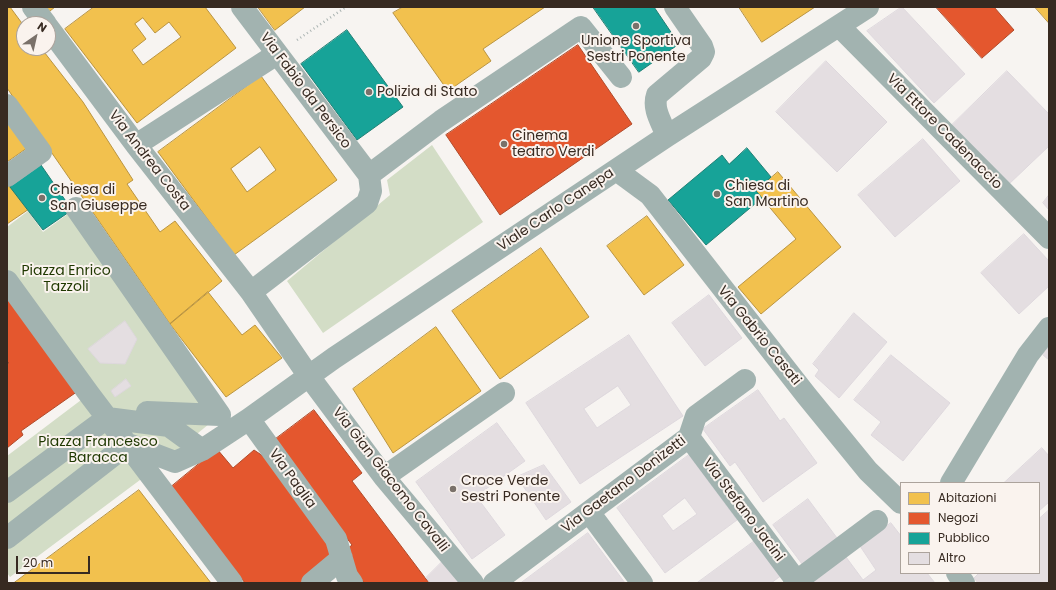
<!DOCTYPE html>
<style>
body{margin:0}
#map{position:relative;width:1056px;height:590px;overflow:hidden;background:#f7f4f1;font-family:Poppins,sans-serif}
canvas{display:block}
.frame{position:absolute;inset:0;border:8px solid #372a21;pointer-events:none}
.legend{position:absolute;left:900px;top:482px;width:140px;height:92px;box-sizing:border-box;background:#faf3ee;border:1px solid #aca39c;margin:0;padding:5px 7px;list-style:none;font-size:12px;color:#372a21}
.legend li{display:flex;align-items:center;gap:8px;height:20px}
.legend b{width:20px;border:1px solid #aca39c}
.north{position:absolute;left:16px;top:16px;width:40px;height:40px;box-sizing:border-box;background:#faf3ee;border:1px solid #aca39c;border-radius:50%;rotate:34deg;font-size:11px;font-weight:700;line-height:16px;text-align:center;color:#372a21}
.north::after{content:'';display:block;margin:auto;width:14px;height:18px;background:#7a716a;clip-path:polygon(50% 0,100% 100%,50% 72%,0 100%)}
.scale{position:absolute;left:16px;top:556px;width:74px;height:18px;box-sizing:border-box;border:2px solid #372a21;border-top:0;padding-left:5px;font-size:12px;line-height:14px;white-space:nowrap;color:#372a21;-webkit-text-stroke:3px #faf3ee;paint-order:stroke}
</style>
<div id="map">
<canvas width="1056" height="590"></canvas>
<div class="frame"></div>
<ul class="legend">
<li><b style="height:11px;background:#f2c14e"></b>Abitazioni</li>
<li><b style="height:11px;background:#e4572e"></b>Negozi</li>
<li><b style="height:11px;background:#17a398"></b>Pubblico</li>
<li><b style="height:11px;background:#e4dee1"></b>Altro</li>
</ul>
<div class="north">N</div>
<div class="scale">20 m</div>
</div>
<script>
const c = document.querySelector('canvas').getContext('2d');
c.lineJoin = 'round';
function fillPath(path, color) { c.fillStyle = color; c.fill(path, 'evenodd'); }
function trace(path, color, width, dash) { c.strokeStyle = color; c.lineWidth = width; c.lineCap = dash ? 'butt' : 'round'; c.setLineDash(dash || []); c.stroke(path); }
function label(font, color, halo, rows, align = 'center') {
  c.font = font + ' Poppins,sans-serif'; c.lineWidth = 4; c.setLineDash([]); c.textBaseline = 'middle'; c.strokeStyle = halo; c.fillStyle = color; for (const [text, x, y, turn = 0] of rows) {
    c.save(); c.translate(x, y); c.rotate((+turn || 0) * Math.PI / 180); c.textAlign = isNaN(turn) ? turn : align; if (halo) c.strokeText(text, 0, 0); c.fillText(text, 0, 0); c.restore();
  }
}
const green = new Path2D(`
 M 432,145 L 483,222 L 323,333 L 287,281 L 390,195 L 387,180 Z
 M 76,208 L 220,415 L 148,474 L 10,577 L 7,573 L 7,456 L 89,394 L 7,281 L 7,227 L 28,211 L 43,232 Z`);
const homes = new Path2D(`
 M 7,7 L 10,7 L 24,26 L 24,48 L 41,48 L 83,102 L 133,180 L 127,184 L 160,232 L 175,221 L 222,281 L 170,324 L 7,88 Z
 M 46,7 L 55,7 L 50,11 Z
 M 94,7 L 205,7 L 236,48 L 137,123 L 65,29 ZM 143,18 L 155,33 L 169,22 L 181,37 L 143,65 L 132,50 L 146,39 L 135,24 Z
 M 258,7 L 305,7 L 275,30 Z
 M 403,7 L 545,7 L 483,49 L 491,61 L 448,91 L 393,13 Z
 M 739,7 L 815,7 L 762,42 Z
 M 1035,7 L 1049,7 L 1049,23 Z
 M 261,76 L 337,180 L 234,255 L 158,152 ZM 260,147 L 276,170 L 247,192 L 231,169 Z
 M 7,119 L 27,148 L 7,162 Z
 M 778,172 L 841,247 L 761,314 L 738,287 L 796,239 L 756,191 Z
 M 7,182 L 29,209 L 7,224 Z
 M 647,216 L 684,265 L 644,295 L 607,246 Z
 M 541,248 L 589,317 L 500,379 L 452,311 Z
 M 208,292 L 242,335 L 255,325 L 282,358 L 226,397 L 170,324 Z
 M 436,327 L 481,391 L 393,453 L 353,389 Z
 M 139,490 L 211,583 L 14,583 Z`);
const shops = new Path2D(`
 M 936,7 L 994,7 L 1014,30 L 982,58 Z
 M 578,45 L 632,124 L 500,215 L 446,135 Z
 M 7,293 L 78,391 L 21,431 L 23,435 L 7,448 L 7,364 L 9,363 L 7,361 Z
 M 314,410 L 362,473 L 352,481 L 429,583 L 364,583 L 342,553 L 352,545 L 273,441 Z
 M 217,449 L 233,468 L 254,450 L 275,464 L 338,557 L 307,583 L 245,583 L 171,487 Z`);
const public = new Path2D(`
 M 593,7 L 654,7 L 679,44 L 639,72 Z
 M 347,30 L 403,107 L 357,140 L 301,64 Z
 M 747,148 L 771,177 L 756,191 L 762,198 L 706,245 L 668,200 L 722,155 L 729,164 Z
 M 41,165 L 72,210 L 43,230 L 10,187 Z`);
const building = new Path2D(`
 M 902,7 L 965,74 L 934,103 L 867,31 Z
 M 826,61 L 887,122 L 837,172 L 776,112 Z
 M 1007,71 L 1049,114 L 1049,146 L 1008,185 L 951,126 Z
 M 923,139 L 960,181 L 895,237 L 858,195 Z
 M 1049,195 L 1049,210 L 1043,203 Z
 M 1024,234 L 1049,261 L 1049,286 L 1019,314 L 981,273 Z
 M 709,295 L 742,338 L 705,366 L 672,323 Z
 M 854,313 L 887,342 L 839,398 L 815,376 L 819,370 L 813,364 Z
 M 125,321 L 137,339 L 125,364 L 100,363 L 88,349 Z
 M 629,335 L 683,416 L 580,484 L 526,403 ZM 618,386 L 631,405 L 597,428 L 584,409 Z
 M 1049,347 L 1049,360 L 1043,355 Z
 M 891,355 L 950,403 L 903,461 L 871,435 L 881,422 L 854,400 Z
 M 126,379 L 131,386 L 115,397 L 111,391 Z
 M 758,390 L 780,421 L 784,418 L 817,463 L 763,502 L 735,462 L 730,466 L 703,429 Z
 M 497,423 L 525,461 L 476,496 L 505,535 L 472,559 L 416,482 Z
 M 1042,448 L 1049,456 L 1049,502 L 1039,511 L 1039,483 L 1004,483 Z
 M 689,455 L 737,520 L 665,573 L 617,508 ZM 685,498 L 697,514 L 673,531 L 662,516 Z
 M 544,465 L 571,502 L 546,520 L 517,477 Z
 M 808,499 L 837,538 L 802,564 L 773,525 Z
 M 1049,510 L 1049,583 L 978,583 L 974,578 L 979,573 L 1039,573 L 1039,519 Z
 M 891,523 L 901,536 L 901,573 L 927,573 L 935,583 L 812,583 L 846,557 L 863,580 L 876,570 L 860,546 Z
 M 588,533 L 625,583 L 521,583 Z
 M 756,540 L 782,575 L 771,583 L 697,583 Z
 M 443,561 L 460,580 L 456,583 L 431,583 L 426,578 Z`);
const path = new Path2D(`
 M 297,40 L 346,7`);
const minor = new Path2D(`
 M 33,7 L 46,24
 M 242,7 L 369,175 L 371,191 L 367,203 L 251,292
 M 839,26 L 1049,238
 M 48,27 L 136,145 L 251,292 L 308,375 L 384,477 L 473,583
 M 7,105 L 41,152 L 7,176
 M 667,136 C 662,123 652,109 657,95 L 701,58 L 704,52 L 702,46 L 675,7
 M 136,145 L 277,54
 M 616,170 L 650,195 L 806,395 L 868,471 L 901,503
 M 369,175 L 441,121 L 581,27 L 621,77
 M 76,208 L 220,415
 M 7,281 L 89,394 L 232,583
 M 147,412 L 220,415
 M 249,419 L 336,539 L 347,576 L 352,583
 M 689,437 L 798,583
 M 384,477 L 504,393
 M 951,483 L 1028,355 L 1049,328
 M 7,492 L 107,418 L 169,426 L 202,450
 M 589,512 L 642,583
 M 7,538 L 128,444 L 175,462 L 202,450 L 249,419 L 334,358 L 667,136 L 868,7
 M 957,573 L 964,583
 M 312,583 L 342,558
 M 494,583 L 689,437 L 696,416 L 745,380
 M 794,583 L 877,521`);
const markers = [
 [636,26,4,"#7a716a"],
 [369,92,4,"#7a716a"],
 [504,144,4,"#7a716a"],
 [717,194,4,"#7a716a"],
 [42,198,4,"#7a716a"],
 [453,489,4,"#7a716a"]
];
const poiNames = [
 ["Unione Sportiva",636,41,"center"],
 ["Sestri Ponente",636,57,"center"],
 ["Polizia di Stato",377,92],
 ["Cinema",512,136],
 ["teatro Verdi",512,152],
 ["Chiesa di",725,186],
 ["San Martino",725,202],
 ["Chiesa di",50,190],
 ["San Giuseppe",50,206],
 ["Croce Verde",461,481],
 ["Sestri Ponente",461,497]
];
const streetNames = [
 ["Via Fabio da Persico",305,91,53],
 ["Via Ettore Cadenaccio",944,132,45],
 ["Via Andrea Costa",149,161,52],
 ["Viale Carlo Canepa",556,210,-34],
 ["Via Gabrio Casati",759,336,51],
 ["Via Paglia",292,479,54],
 ["Via Gian Giacomo Cavalli",390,480,52],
 ["Via Gaetano Donizetti",624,485,-37],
 ["Via Stefano Jacini",743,510,53]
];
const parkNames = [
 ["Piazza Enrico",66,271],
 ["Tazzoli",66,287],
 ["Piazza Francesco",98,442],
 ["Baracca",98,458]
];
fillPath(green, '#d3ddc6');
fillPath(homes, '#f2c14e');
trace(homes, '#ba9440', 1);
fillPath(shops, '#e4572e');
trace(shops, '#b04a2a', 1);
fillPath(public, '#17a398');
trace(public, '#217f74', 1);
fillPath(building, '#e4dee1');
trace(building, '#ded8dd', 1);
trace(path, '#abb4b2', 2.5, [1, 3]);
trace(minor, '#a2b3b0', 22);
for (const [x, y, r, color] of markers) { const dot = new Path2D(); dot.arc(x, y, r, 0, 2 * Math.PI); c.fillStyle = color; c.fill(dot); trace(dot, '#faf3ee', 1.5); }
label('14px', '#372a21', '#faf3ee', poiNames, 'left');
label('14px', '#372a21', '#faf3ee', streetNames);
label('14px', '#1f3800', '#faf3ee', parkNames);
</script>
